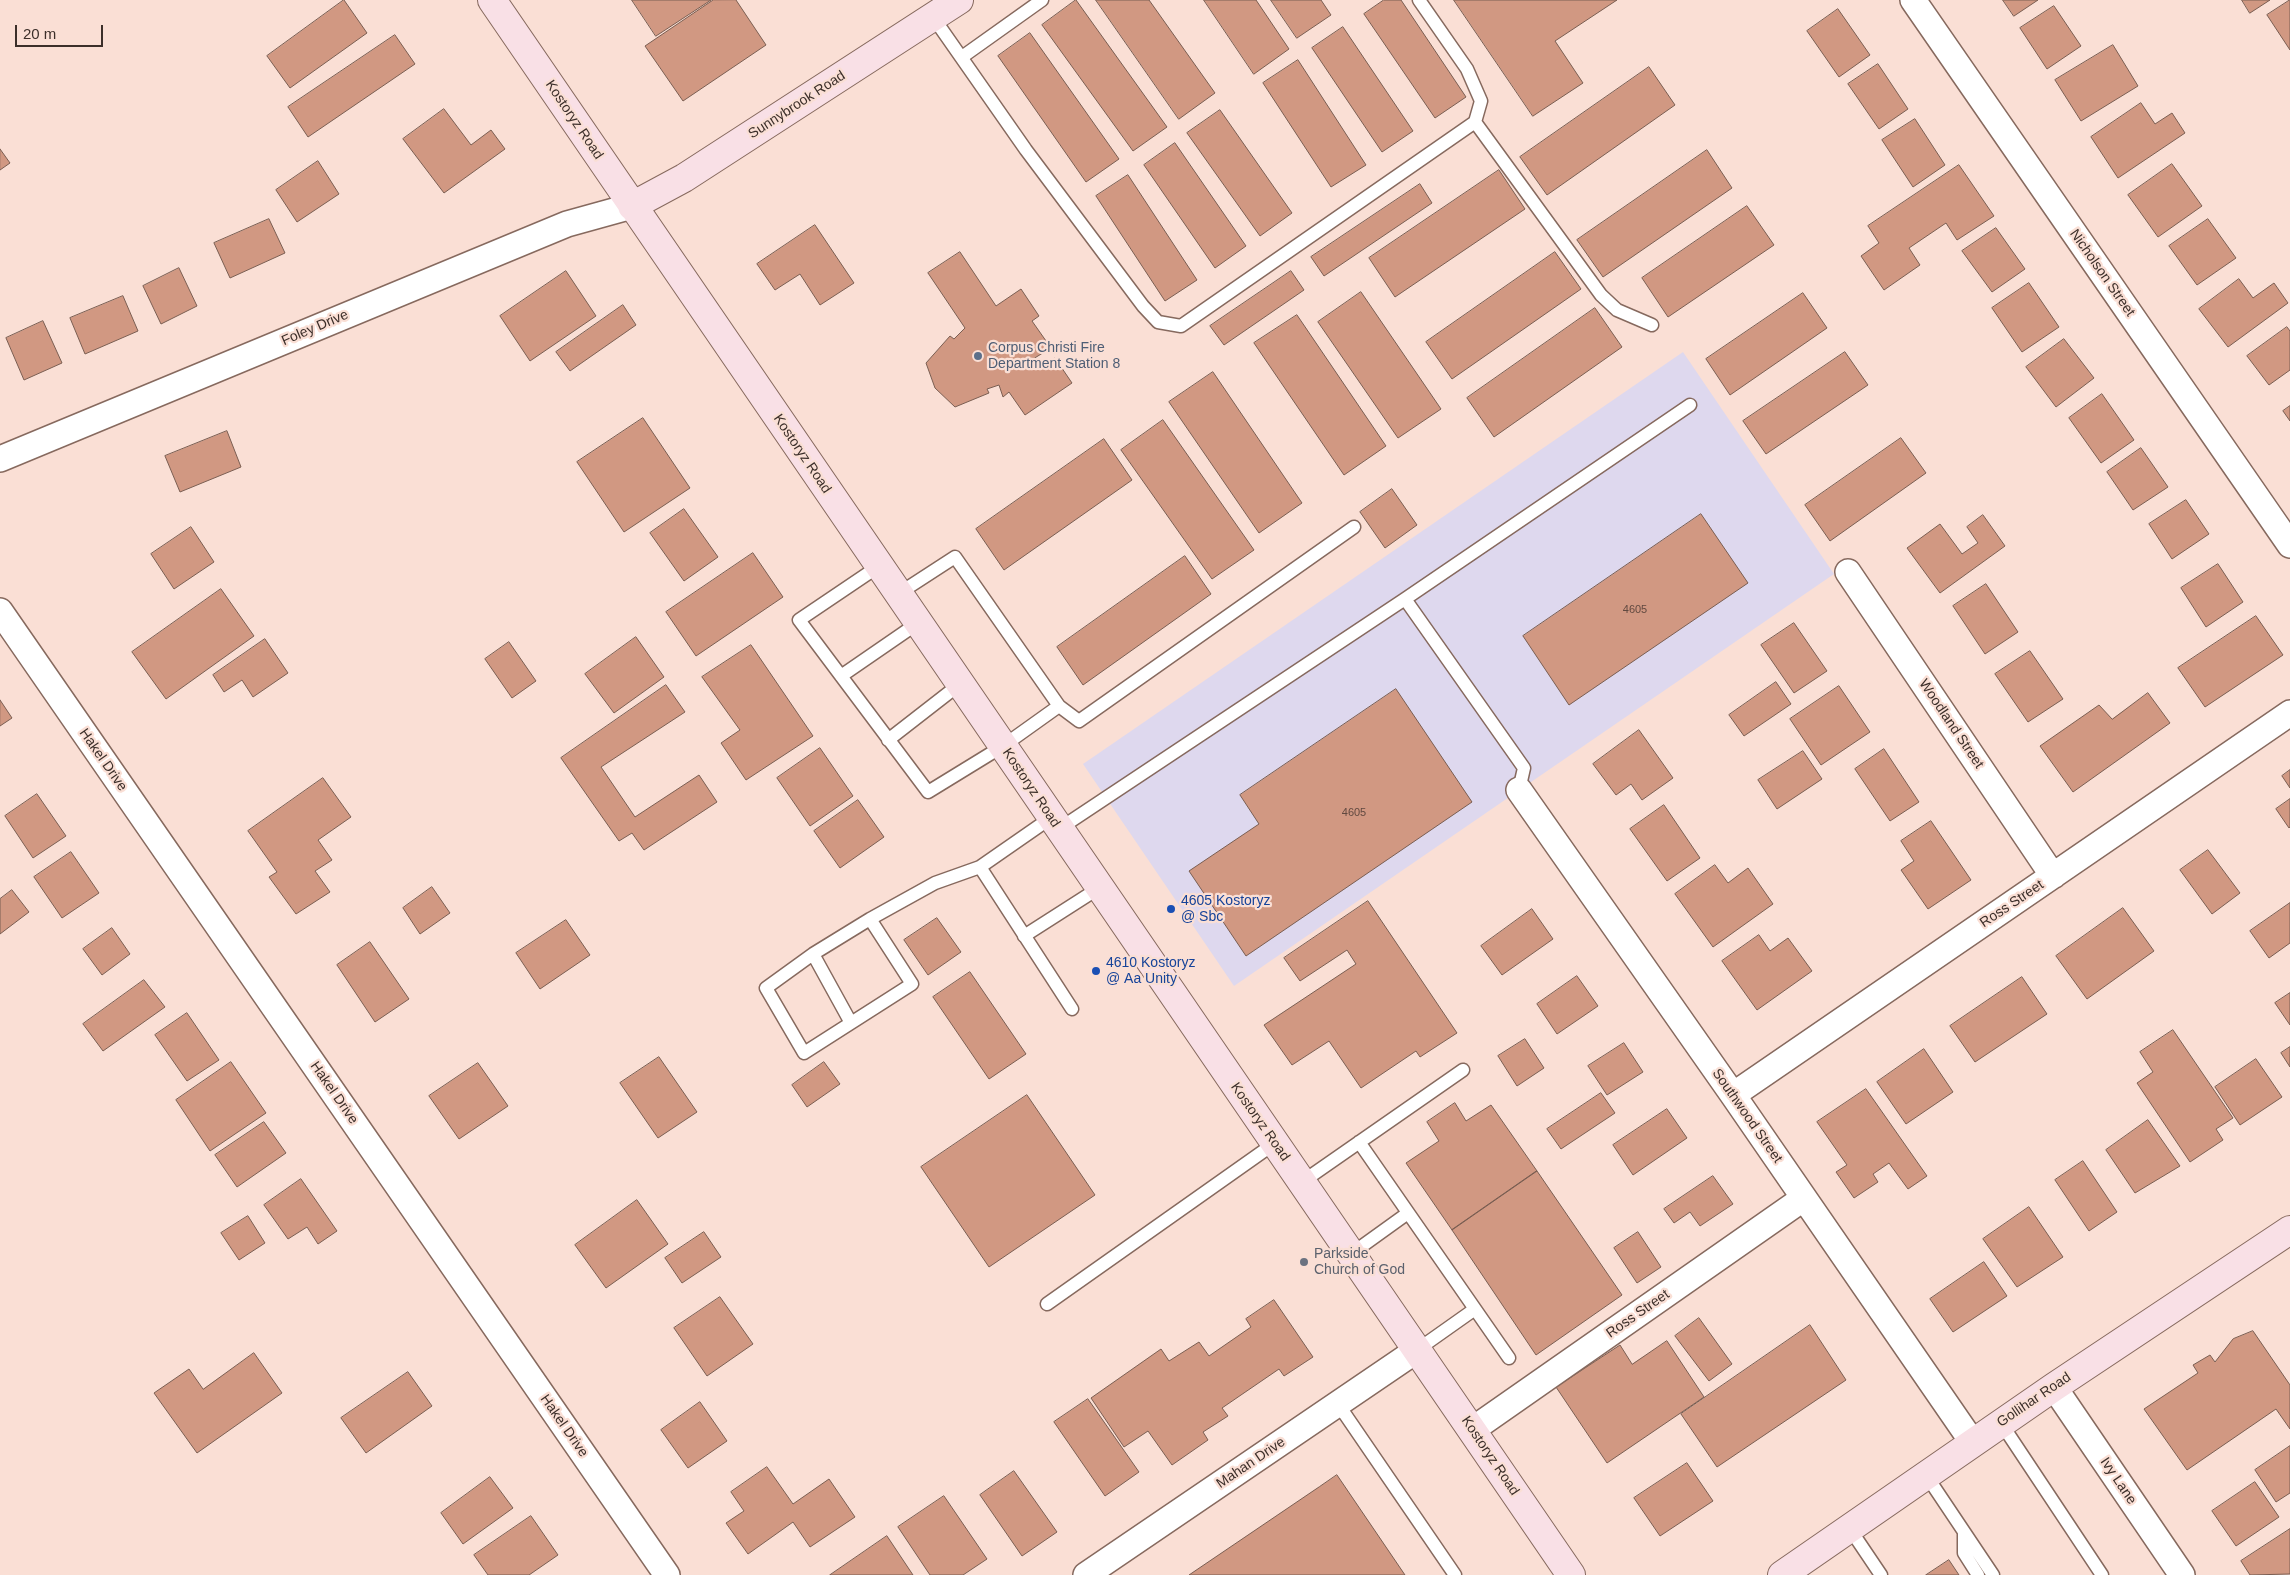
<!DOCTYPE html>
<style>
body{margin:0}
#map{position:relative;width:2290px;height:1575px;overflow:hidden;background:#fadfd5;font-family:Arial,sans-serif}
canvas{display:block}
.scale{position:absolute;left:15px;top:25px;width:88px;height:22px;box-sizing:border-box;border:2px solid #3c2f2a;border-top:0;padding-left:6px;font-size:15px;line-height:18px;white-space:nowrap;color:#3c2f2a;-webkit-text-stroke:4px #fadfd5;paint-order:stroke}
</style>
<div id="map">
<canvas width="2290" height="1575"></canvas>
<div class="scale">20 m</div>
</div>
<script>
const c = document.querySelector('canvas').getContext('2d');
c.lineJoin = 'round';
function fillPath(path, color) { c.fillStyle = color; c.fill(path, 'evenodd'); }
function trace(path, color, width, dash) { c.strokeStyle = color; c.lineWidth = width; c.lineCap = dash ? 'butt' : 'round'; c.setLineDash(dash || []); c.stroke(path); }
function label(font, color, halo, rows, align = 'center') {
  c.font = font + ' Arial,sans-serif'; c.lineWidth = 4.5; c.setLineDash([]); c.textBaseline = 'middle'; c.strokeStyle = halo; c.fillStyle = color; for (const [text, x, y, turn = 0] of rows) {
    c.save(); c.translate(x, y); c.rotate((+turn || 0) * Math.PI / 180); c.textAlign = isNaN(turn) ? turn : align; if (halo) c.strokeText(text, 0, 0); c.fillText(text, 0, 0); c.restore();
  }
}
const industrial = new Path2D(`
 M 1683,352 L 1834,574 L 1234,986 L 1083,764 Z`);
const building = new Path2D(`
 M 344,0 L 367,33 L 290,88 L 267,56 Z
 M 632,0 L 711,0 L 656,36 Z
 M 736,0 L 766,45 L 683,101 L 645,46 L 713,0 Z
 M 1076,0 L 1167,127 L 1133,151 L 1042,25 Z
 M 1096,0 L 1149,0 L 1215,93 L 1179,119 Z
 M 1204,0 L 1256,0 L 1289,49 L 1254,74 Z
 M 1271,0 L 1321,0 L 1331,15 L 1297,38 Z
 M 1384,0 L 1401,0 L 1466,97 L 1435,118 L 1364,14 Z
 M 1454,0 L 1617,0 L 1555,41 L 1583,83 L 1533,116 Z
 M 2003,0 L 2038,0 L 2014,16 Z
 M 2242,0 L 2270,0 L 2250,13 Z
 M 2290,0 L 2290,50 L 2267,15 Z
 M 2054,6 L 2081,46 L 2047,69 L 2020,28 Z
 M 1838,9 L 1870,55 L 1839,77 L 1807,31 Z
 M 1343,27 L 1413,131 L 1382,152 L 1312,48 Z
 M 1030,33 L 1119,159 L 1086,182 L 998,56 Z
 M 395,35 L 415,64 L 308,137 L 288,107 Z
 M 2113,45 L 2138,86 L 2081,121 L 2055,80 Z
 M 1298,60 L 1366,165 L 1331,187 L 1263,83 Z
 M 1878,64 L 1908,109 L 1879,129 L 1848,84 Z
 M 1649,67 L 1675,105 L 1547,195 L 1520,157 Z
 M 2141,103 L 2155,124 L 2172,113 L 2185,133 L 2118,178 L 2091,137 Z
 M 444,109 L 471,145 L 491,130 L 505,149 L 444,193 L 403,139 Z
 M 1220,110 L 1292,213 L 1260,236 L 1187,133 Z
 M 1915,119 L 1945,165 L 1913,187 L 1882,140 Z
 M 1175,143 L 1246,246 L 1215,268 L 1144,165 Z
 M 0,149 L 10,163 L 0,170 Z
 M 1707,150 L 1732,188 L 1603,277 L 1577,240 Z
 M 318,161 L 339,194 L 297,222 L 276,190 Z
 M 2172,164 L 2202,206 L 2158,237 L 2128,195 Z
 M 1959,165 L 1994,216 L 1957,240 L 1946,223 L 1909,248 L 1920,265 L 1884,290 L 1861,256 L 1879,243 L 1868,226 Z
 M 1499,170 L 1525,209 L 1395,297 L 1369,258 Z
 M 1128,175 L 1197,280 L 1165,301 L 1096,196 Z
 M 1420,184 L 1432,203 L 1324,276 L 1311,257 Z
 M 1747,206 L 1774,245 L 1668,317 L 1642,278 Z
 M 269,219 L 285,253 L 230,278 L 214,243 Z
 M 2208,219 L 2236,258 L 2197,285 L 2169,246 Z
 M 815,225 L 854,283 L 820,305 L 800,274 L 775,290 L 757,264 Z
 M 1996,228 L 2025,269 L 1992,292 L 1962,251 Z
 M 960,252 L 996,306 L 1021,289 L 1039,316 L 1032,321 L 1051,348 L 1033,359 L 1039,368 L 1055,358 L 1072,383 L 1025,415 L 1009,392 L 1003,397 L 999,385 L 987,389 L 989,393 L 955,407 L 935,388 L 926,363 L 950,336 L 954,339 L 965,328 L 928,273 Z
 M 1555,252 L 1581,289 L 1452,379 L 1426,342 Z
 M 179,268 L 197,306 L 161,324 L 143,286 Z
 M 566,271 L 596,316 L 530,361 L 500,316 Z
 M 1291,271 L 1304,290 L 1224,345 L 1210,326 Z
 M 2239,279 L 2253,298 L 2274,283 L 2288,303 L 2228,347 L 2199,309 Z
 M 2029,283 L 2059,327 L 2022,352 L 1992,308 Z
 M 1361,292 L 1441,409 L 1398,438 L 1318,322 Z
 M 1803,293 L 1827,328 L 1730,395 L 1706,359 Z
 M 123,296 L 138,331 L 85,354 L 70,318 Z
 M 623,305 L 636,325 L 570,371 L 556,352 Z
 M 1595,308 L 1622,347 L 1494,437 L 1467,398 Z
 M 1297,315 L 1386,446 L 1344,475 L 1254,343 Z
 M 43,321 L 62,363 L 24,380 L 6,338 Z
 M 2287,327 L 2290,331 L 2290,370 L 2269,385 L 2247,356 Z
 M 2064,339 L 2094,378 L 2056,407 L 2026,367 Z
 M 1845,352 L 1868,385 L 1766,454 L 1743,421 Z
 M 1213,372 L 1302,503 L 1259,533 L 1169,402 Z
 M 2102,394 L 2134,440 L 2101,463 L 2069,418 Z
 M 2290,406 L 2290,421 L 2283,411 Z
 M 643,418 L 690,488 L 624,532 L 577,462 Z
 M 1163,420 L 1254,550 L 1212,579 L 1121,450 Z
 M 227,431 L 241,467 L 180,492 L 165,456 Z
 M 1901,438 L 1926,473 L 1830,541 L 1805,505 Z
 M 1104,439 L 1132,480 L 1004,570 L 976,529 Z
 M 2141,448 L 2168,487 L 2133,510 L 2107,472 Z
 M 1392,489 L 1417,525 L 1385,548 L 1360,512 Z
 M 2186,500 L 2209,534 L 2172,559 L 2149,524 Z
 M 684,509 L 718,557 L 684,581 L 650,533 Z
 M 1701,514 L 1748,583 L 1569,705 L 1523,636 Z
 M 1983,515 L 2005,546 L 1940,593 L 1907,548 L 1940,524 L 1962,554 L 1978,543 L 1967,527 Z
 M 191,527 L 214,562 L 174,589 L 151,554 Z
 M 753,553 L 783,597 L 696,656 L 666,612 Z
 M 1185,556 L 1211,594 L 1083,685 L 1057,647 Z
 M 2218,564 L 2243,602 L 2206,627 L 2181,588 Z
 M 1986,584 L 2018,632 L 1985,654 L 1953,606 Z
 M 221,589 L 254,636 L 166,699 L 132,652 Z
 M 2256,616 L 2283,655 L 2205,707 L 2178,668 Z
 M 1794,623 L 1827,671 L 1794,693 L 1761,645 Z
 M 636,637 L 664,677 L 614,713 L 585,674 Z
 M 265,639 L 288,673 L 253,697 L 242,680 L 224,692 L 213,675 Z
 M 509,642 L 536,681 L 512,698 L 485,659 Z
 M 751,645 L 813,736 L 746,780 L 721,743 L 740,730 L 702,677 Z
 M 2030,651 L 2063,699 L 2028,722 L 1995,674 Z
 M 1776,682 L 1791,704 L 1744,736 L 1729,715 Z
 M 666,685 L 685,712 L 601,767 L 635,817 L 699,775 L 717,802 L 644,850 L 632,833 L 619,841 L 561,758 Z
 M 1839,686 L 1870,732 L 1821,765 L 1790,719 Z
 M 1396,689 L 1472,802 L 1246,956 L 1189,871 L 1259,824 L 1240,795 Z
 M 2148,693 L 2170,723 L 2073,792 L 2040,746 L 2099,705 L 2112,719 Z
 M 0,700 L 12,718 L 0,726 Z
 M 1639,730 L 1673,778 L 1642,800 L 1631,784 L 1616,795 L 1593,764 Z
 M 820,748 L 853,796 L 810,826 L 777,778 Z
 M 1884,749 L 1919,802 L 1890,821 L 1855,769 Z
 M 1803,751 L 1822,779 L 1777,809 L 1758,780 Z
 M 2290,770 L 2290,788 L 2282,776 Z
 M 323,778 L 351,817 L 318,840 L 332,860 L 315,871 L 330,892 L 296,914 L 269,877 L 277,872 L 248,831 Z
 M 37,794 L 66,836 L 33,858 L 5,816 Z
 M 2290,799 L 2290,827 L 2289,828 L 2276,809 Z
 M 858,800 L 884,837 L 840,868 L 814,831 Z
 M 1664,805 L 1700,858 L 1667,881 L 1630,829 Z
 M 1931,821 L 1971,880 L 1928,909 L 1901,870 L 1914,861 L 1901,841 Z
 M 2208,850 L 2240,893 L 2212,914 L 2180,870 Z
 M 71,852 L 99,893 L 62,918 L 34,877 Z
 M 1715,865 L 1728,883 L 1748,868 L 1773,904 L 1713,947 L 1675,894 Z
 M 432,887 L 450,913 L 420,934 L 403,908 Z
 M 12,890 L 29,912 L 0,934 L 0,899 Z
 M 1368,901 L 1457,1033 L 1420,1057 L 1416,1051 L 1361,1088 L 1329,1041 L 1292,1065 L 1264,1025 L 1356,964 L 1347,950 L 1300,981 L 1284,958 Z
 M 2290,903 L 2290,943 L 2269,958 L 2250,931 Z
 M 2123,908 L 2154,951 L 2087,999 L 2056,956 Z
 M 1532,909 L 1553,939 L 1502,975 L 1481,946 Z
 M 937,918 L 961,952 L 928,975 L 904,940 Z
 M 566,920 L 590,955 L 540,989 L 516,953 Z
 M 112,928 L 130,954 L 102,975 L 83,949 Z
 M 1759,935 L 1770,951 L 1788,938 L 1812,971 L 1757,1010 L 1722,961 Z
 M 370,942 L 409,999 L 375,1022 L 337,965 Z
 M 970,972 L 1026,1054 L 989,1079 L 933,997 Z
 M 1577,976 L 1598,1006 L 1557,1034 L 1537,1004 Z
 M 2022,977 L 2047,1014 L 1975,1062 L 1950,1026 Z
 M 144,980 L 165,1007 L 103,1051 L 83,1024 Z
 M 2290,993 L 2290,1025 L 2275,1003 Z
 M 187,1013 L 219,1060 L 187,1081 L 155,1035 Z
 M 2173,1030 L 2233,1118 L 2216,1129 L 2223,1140 L 2190,1162 L 2137,1083 L 2153,1072 L 2140,1052 Z
 M 1525,1039 L 1544,1068 L 1517,1086 L 1498,1056 Z
 M 1624,1043 L 1643,1072 L 1607,1095 L 1588,1066 Z
 M 2290,1047 L 2290,1067 L 2281,1053 Z
 M 1924,1049 L 1953,1092 L 1906,1124 L 1877,1082 Z
 M 659,1057 L 697,1112 L 658,1138 L 620,1083 Z
 M 2256,1059 L 2282,1097 L 2240,1125 L 2215,1087 Z
 M 231,1062 L 266,1113 L 210,1151 L 176,1100 Z
 M 824,1062 L 840,1084 L 807,1107 L 792,1085 Z
 M 478,1063 L 508,1106 L 459,1139 L 429,1096 Z
 M 1866,1089 L 1927,1176 L 1908,1189 L 1889,1163 L 1873,1174 L 1878,1182 L 1854,1198 L 1836,1172 L 1847,1165 L 1817,1122 Z
 M 1601,1093 L 1615,1113 L 1561,1149 L 1547,1129 Z
 M 1027,1095 L 1095,1195 L 989,1267 L 921,1167 Z
 M 1455,1103 L 1466,1121 L 1491,1105 L 1537,1171 L 1452,1230 L 1406,1163 L 1439,1141 L 1427,1122 Z
 M 1667,1109 L 1687,1138 L 1633,1175 L 1613,1145 Z
 M 2148,1120 L 2180,1166 L 2135,1193 L 2106,1150 Z
 M 264,1122 L 286,1153 L 237,1187 L 215,1155 Z
 M 2083,1161 L 2117,1212 L 2089,1231 L 2055,1180 Z
 M 1537,1171 L 1622,1295 L 1536,1355 L 1452,1230 Z
 M 1713,1176 L 1733,1204 L 1700,1226 L 1690,1212 L 1674,1223 L 1664,1209 Z
 M 301,1179 L 337,1231 L 318,1244 L 307,1227 L 288,1239 L 264,1205 Z
 M 637,1200 L 668,1244 L 606,1288 L 575,1245 Z
 M 2029,1207 L 2063,1257 L 2017,1287 L 1983,1239 Z
 M 248,1216 L 265,1243 L 239,1260 L 221,1233 Z
 M 704,1232 L 721,1257 L 682,1283 L 665,1258 Z
 M 1638,1232 L 1661,1267 L 1637,1283 L 1614,1248 Z
 M 1984,1262 L 2007,1296 L 1953,1332 L 1930,1299 Z
 M 720,1297 L 753,1344 L 707,1376 L 674,1328 Z
 M 1274,1300 L 1313,1357 L 1284,1376 L 1279,1369 L 1222,1408 L 1228,1416 L 1203,1432 L 1208,1440 L 1172,1465 L 1148,1431 L 1124,1447 L 1091,1398 L 1161,1349 L 1169,1361 L 1199,1342 L 1209,1356 L 1251,1327 L 1246,1319 Z
 M 1699,1318 L 1732,1364 L 1709,1381 L 1675,1336 Z
 M 1810,1325 L 1846,1380 L 1717,1467 L 1681,1414 Z
 M 2253,1331 L 2290,1385 L 2290,1429 L 2276,1409 L 2187,1470 L 2144,1409 L 2198,1373 L 2193,1365 L 2210,1355 L 2215,1362 L 2233,1339 Z
 M 1667,1341 L 1704,1397 L 1607,1463 L 1556,1387 L 1620,1345 L 1632,1364 Z
 M 254,1353 L 282,1393 L 197,1453 L 154,1393 L 189,1369 L 203,1389 Z
 M 408,1372 L 432,1406 L 366,1453 L 341,1418 Z
 M 1088,1399 L 1139,1472 L 1105,1496 L 1054,1422 Z
 M 700,1402 L 727,1441 L 688,1468 L 661,1430 Z
 M 2290,1446 L 2290,1493 L 2276,1502 L 2255,1470 Z
 M 1687,1463 L 1713,1501 L 1660,1536 L 1634,1498 Z
 M 767,1467 L 793,1504 L 829,1479 L 855,1517 L 810,1547 L 793,1522 L 748,1554 L 726,1523 L 744,1511 L 731,1492 Z
 M 1014,1471 L 1057,1532 L 1022,1556 L 980,1495 Z
 M 1337,1475 L 1405,1575 L 1189,1575 L 1319,1487 Z
 M 490,1477 L 513,1508 L 463,1544 L 441,1513 Z
 M 2255,1482 L 2279,1517 L 2236,1546 L 2212,1511 Z
 M 944,1496 L 987,1559 L 963,1575 L 930,1575 L 898,1527 Z
 M 531,1516 L 558,1555 L 529,1575 L 488,1575 L 474,1555 Z
 M 2290,1529 L 2290,1574 L 2250,1575 L 2241,1561 Z
 M 887,1536 L 913,1575 L 830,1575 Z
 M 1949,1560 L 1959,1575 L 1926,1575 Z`);
const lane = new Path2D(`
 M 933,17 L 1026,150 L 1143,306 L 1158,322 L 1181,326 L 1475,122 L 1481,101 L 1467,69 L 1419,0
 M 962,57 L 1042,0
 M 1475,122 L 1601,295 L 1617,310 L 1652,325
 M 879,566 L 799,620 L 928,792 L 1003,746 L 1059,706 L 955,557 L 898,594
 M 1405,599 L 1524,768 L 1519,790
 M 841,676 L 918,623
 M 1059,706 L 1079,721 L 1354,527
 M 888,740 L 960,684
 M 1052,817 L 980,867 L 1072,1009
 M 1059,829 L 1405,599 L 1690,405
 M 870,919 L 813,954 L 766,988 L 804,1053 L 912,984 L 870,919 L 935,883 L 980,867
 M 1024,936 L 1099,888
 M 813,954 L 851,1023
 M 1359,1142 L 1475,1309 L 1417,1350
 M 1302,1182 L 1463,1070
 M 1351,1254 L 1408,1213
 M 1047,1304 L 1275,1143
 M 1475,1309 L 1509,1358
 M 1338,1404 L 1455,1575
 M 2001,1423 L 2102,1575
 M 1926,1475 L 1993,1575
 M 1850,1529 L 1881,1575
 M 1964,1532 L 1964,1553 L 1978,1575`);
const street = new Path2D(`
 M 1913,0 L 2290,545
 M 0,459 L 567,224 L 632,206
 M 1848,572 L 2053,876
 M 0,611 L 667,1575
 M 1519,790 L 1733,1095 L 1973,1443
 M 1733,1095 L 2290,713
 M 2054,1387 L 2182,1575
 M 1472,1430 L 1804,1198
 M 1086,1575 L 1417,1350`);
const secondary = new Path2D(`
 M 492,0 L 1571,1575
 M 632,206 L 684,178 L 959,0
 M 1782,1575 L 2054,1387 L 2290,1230`);
const markers = [
 [978,356,5,"#5c6f8a"],
 [1171,909,5,"#1a4fb4"],
 [1096,971,5,"#1a4fb4"],
 [1304,1262,5,"#6b7280"]
];
const numberNames = [
 ["4605",1635,610],
 ["4605",1354,813]
];
const streetNames = [
 ["Sunnybrook Road",797,105,-33],
 ["Kostoryz Road",574,120,56],
 ["Nicholson Street",2102,273,55],
 ["Foley Drive",315,328,-23],
 ["Kostoryz Road",802,454,56],
 ["Woodland Street",1951,724,56],
 ["Hakel Drive",103,760,55],
 ["Kostoryz Road",1031,788,56],
 ["Ross Street",2012,904,-34],
 ["Hakel Drive",334,1093,55],
 ["Southwood Street",1747,1116,55],
 ["Kostoryz Road",1260,1122,55],
 ["Ross Street",1638,1314,-35],
 ["Gollihar Road",2034,1400,-34],
 ["Hakel Drive",564,1426,55],
 ["Kostoryz Road",1490,1456,56],
 ["Mahan Drive",1251,1463,-34],
 ["Ivy Lane",2118,1481,56]
];
const serviceNames = [
 ["Corpus Christi Fire",988,348],
 ["Department Station 8",988,364]
];
const transitNames = [
 ["4605 Kostoryz",1181,901],
 ["@ Sbc",1181,917],
 ["4610 Kostoryz",1106,963],
 ["@ Aa Unity",1106,979]
];
const worshipNames = [
 ["Parkside",1314,1254],
 ["Church of God",1314,1270]
];
fillPath(industrial, '#ded8ee');
fillPath(building, '#d19882');
trace(building, '#7a5e52', 1);
trace(lane, '#86695e', 15);
trace(street, '#86695e', 28);
trace(secondary, '#86695e', 30);
trace(lane, '#fff', 12);
trace(street, '#fff', 25);
trace(secondary, '#f9e0e6', 28);
for (const [x, y, r, color] of markers) { const dot = new Path2D(); dot.arc(x, y, r, 0, 2 * Math.PI); c.fillStyle = color; c.fill(dot); trace(dot, '#fadfd5', 2); }
label('11px', '#614940', null, numberNames);
label('14px', '#3c2f2a', '#fadfd5', streetNames);
label('14px', '#4e5e75', '#fadfd5', serviceNames, 'left');
label('14px', '#164399', '#fadfd5', transitNames, 'left');
label('14px', '#5b616d', '#fadfd5', worshipNames, 'left');
</script>
